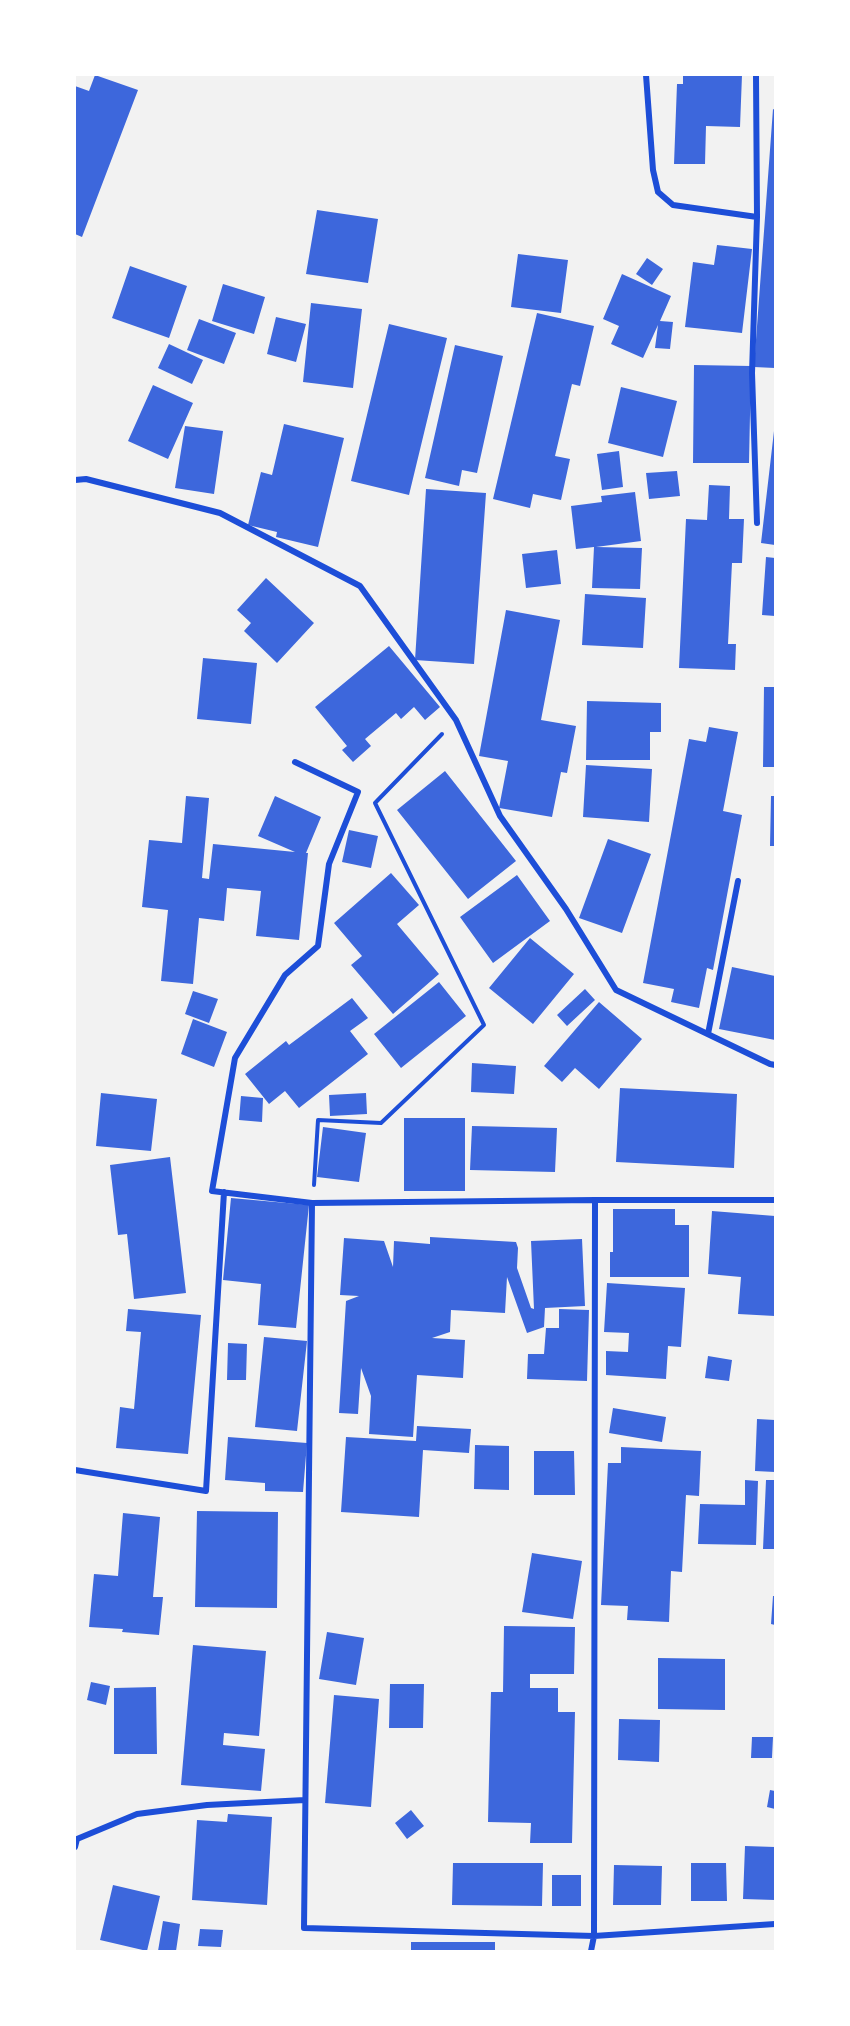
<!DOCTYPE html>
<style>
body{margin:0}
#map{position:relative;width:850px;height:2026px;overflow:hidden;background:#f2f2f2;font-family:Jost,sans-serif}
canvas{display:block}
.frame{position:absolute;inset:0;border:76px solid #fff;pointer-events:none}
</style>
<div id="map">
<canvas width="850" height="2026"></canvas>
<div class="frame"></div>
</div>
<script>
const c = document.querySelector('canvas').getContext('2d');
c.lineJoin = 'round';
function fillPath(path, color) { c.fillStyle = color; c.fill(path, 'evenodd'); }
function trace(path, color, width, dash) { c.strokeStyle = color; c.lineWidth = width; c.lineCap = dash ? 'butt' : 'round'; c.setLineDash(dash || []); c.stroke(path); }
const building = new Path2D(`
 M 95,75 L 138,90 L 82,237 L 75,234 L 75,86 L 89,91 Z
 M 683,75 L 742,75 L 740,127 L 706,126 L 705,164 L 674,164 L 677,84 L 683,84 Z
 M 773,109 L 775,110 L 775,368 L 754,367 Z
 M 317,210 L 378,219 L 368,283 L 306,274 Z
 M 717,245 L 752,249 L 742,333 L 685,327 L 693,262 L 714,265 Z
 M 518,254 L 568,260 L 561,313 L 511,307 Z
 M 647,258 L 663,269 L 652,285 L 636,274 Z
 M 130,266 L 187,286 L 169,338 L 112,318 Z
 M 622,274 L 671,296 L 660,321 L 673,322 L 670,349 L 655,348 L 658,325 L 643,358 L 611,344 L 619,326 L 603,319 Z
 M 223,284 L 265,297 L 254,334 L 212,321 Z
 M 311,303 L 362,309 L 353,388 L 303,382 Z
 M 537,313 L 594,326 L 580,386 L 572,384 L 555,456 L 570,459 L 561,500 L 533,494 L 530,508 L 493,499 Z
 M 276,317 L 306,324 L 296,362 L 267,354 Z
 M 199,319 L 236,333 L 224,364 L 187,350 Z
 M 389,324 L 447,338 L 409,495 L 351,481 Z
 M 169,344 L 203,360 L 192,384 L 158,368 Z
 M 455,345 L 503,356 L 477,473 L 462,470 L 459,486 L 425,478 Z
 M 694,365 L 751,366 L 749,463 L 693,463 Z
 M 153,385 L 193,403 L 168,459 L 128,441 Z
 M 621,387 L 677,401 L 663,457 L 608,443 Z
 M 284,424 L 344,438 L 318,547 L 276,537 L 277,532 L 248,525 L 261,472 L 272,475 Z
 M 185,426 L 223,431 L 214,494 L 175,488 Z
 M 774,431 L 775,431 L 775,545 L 761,543 Z
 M 619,451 L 623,487 L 602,490 L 597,454 Z
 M 677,471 L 680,496 L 649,499 L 646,473 Z
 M 709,485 L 730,486 L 729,519 L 744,519 L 742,563 L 732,563 L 728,644 L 736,644 L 735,670 L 679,668 L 686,519 L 707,520 Z
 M 426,489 L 486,493 L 474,664 L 415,660 Z
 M 635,492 L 641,541 L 596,547 L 642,548 L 640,589 L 592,588 L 594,547 L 576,549 L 571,506 L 602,502 L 601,496 Z
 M 557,550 L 561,584 L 526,588 L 522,554 Z
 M 766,557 L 775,558 L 775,616 L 762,615 Z
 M 266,578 L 314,623 L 277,663 L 244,631 L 251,623 L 237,610 Z
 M 585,594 L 646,598 L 643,648 L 582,645 Z
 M 506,610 L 560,620 L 541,720 L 576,726 L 567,773 L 561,772 L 552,817 L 499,808 L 508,761 L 479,756 Z
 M 389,646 L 440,707 L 425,720 L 414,707 L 401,719 L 396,713 L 365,739 L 371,746 L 353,762 L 342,750 L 347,746 L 315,707 Z
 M 203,658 L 257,663 L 251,724 L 197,719 Z
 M 764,687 L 775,687 L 775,767 L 763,767 Z
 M 587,701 L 661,703 L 661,732 L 650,732 L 650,760 L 586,760 Z
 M 709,727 L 738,732 L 723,811 L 742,815 L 713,970 L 707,968 L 699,1008 L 671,1002 L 674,989 L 643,983 L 689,739 L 706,742 Z
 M 586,765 L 652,769 L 649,822 L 583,817 Z
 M 445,771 L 516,861 L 468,899 L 397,810 Z
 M 186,796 L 209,798 L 202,878 L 209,879 L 213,844 L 295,852 L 258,836 L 275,796 L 321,817 L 306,853 L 308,853 L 299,940 L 256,936 L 261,891 L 227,888 L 224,921 L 199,918 L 193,984 L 161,981 L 168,910 L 142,907 L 149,840 L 182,843 Z
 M 771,796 L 775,796 L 775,846 L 770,846 Z
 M 349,830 L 378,836 L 371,868 L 342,862 Z
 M 608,839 L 651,854 L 622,933 L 579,918 Z
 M 391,873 L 419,905 L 397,924 L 439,974 L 393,1014 L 351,965 L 362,956 L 334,923 Z
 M 517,875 L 550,921 L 493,963 L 460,917 Z
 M 530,938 L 574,974 L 533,1024 L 489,988 Z
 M 732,967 L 775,976 L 775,1040 L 719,1029 Z
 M 439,982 L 466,1016 L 401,1068 L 374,1034 Z
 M 585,989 L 595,1000 L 567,1026 L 557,1015 Z
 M 193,991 L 218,999 L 209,1023 L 185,1014 Z
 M 352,998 L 368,1018 L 350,1031 L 368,1054 L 299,1108 L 285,1091 L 269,1104 L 245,1074 L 286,1041 L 289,1045 Z
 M 599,1002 L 642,1039 L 599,1089 L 575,1068 L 562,1082 L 544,1066 Z
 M 193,1019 L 227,1032 L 214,1067 L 181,1054 Z
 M 472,1063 L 516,1066 L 514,1094 L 471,1092 Z
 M 620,1088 L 737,1094 L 734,1168 L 616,1162 Z
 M 101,1093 L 157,1099 L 151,1151 L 96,1146 Z
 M 366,1093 L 367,1114 L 330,1116 L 329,1095 Z
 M 241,1096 L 263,1098 L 262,1122 L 239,1120 Z
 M 404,1118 L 465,1118 L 465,1191 L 404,1191 Z
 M 472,1126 L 557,1128 L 555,1172 L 470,1170 Z
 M 323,1127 L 366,1133 L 359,1182 L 317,1177 Z
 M 170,1157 L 186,1293 L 134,1299 L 127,1234 L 118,1235 L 110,1165 Z
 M 231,1198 L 309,1205 L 296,1328 L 258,1325 L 261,1284 L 223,1280 Z
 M 613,1209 L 675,1209 L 675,1225 L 689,1225 L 689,1277 L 610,1277 L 610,1252 L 613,1252 Z
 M 712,1211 L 775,1216 L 775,1316 L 738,1314 L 741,1277 L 708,1274 Z
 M 430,1237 L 516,1242 L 518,1248 L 517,1268 L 531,1308 L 534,1309 L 531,1241 L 582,1239 L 585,1306 L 545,1308 L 544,1327 L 527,1333 L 507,1277 L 505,1313 L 451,1310 L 450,1332 L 432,1338 L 465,1340 L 463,1378 L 417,1375 L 413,1437 L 369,1434 L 371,1396 L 361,1368 L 358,1414 L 339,1413 L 346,1301 L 359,1296 L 340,1295 L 344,1238 L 384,1241 L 393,1267 L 394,1241 L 430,1244 Z
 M 607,1283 L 685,1288 L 681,1347 L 668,1346 L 666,1379 L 606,1375 L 606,1351 L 628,1352 L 629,1333 L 604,1332 Z
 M 128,1309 L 201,1315 L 188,1454 L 116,1448 L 120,1407 L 134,1409 L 141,1332 L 126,1331 Z
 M 559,1309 L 589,1310 L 587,1381 L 527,1379 L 528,1354 L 544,1354 L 546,1328 L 559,1328 Z
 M 264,1337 L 307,1341 L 297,1431 L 255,1427 Z
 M 228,1343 L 247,1344 L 246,1380 L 227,1380 Z
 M 708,1356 L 732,1360 L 729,1381 L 705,1378 Z
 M 613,1408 L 666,1417 L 662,1442 L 609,1433 Z
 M 757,1419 L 775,1420 L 775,1472 L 755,1471 Z
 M 417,1426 L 471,1429 L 469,1453 L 423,1450 L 419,1517 L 341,1512 L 346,1437 L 416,1441 Z
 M 228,1437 L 307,1443 L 303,1492 L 265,1491 L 265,1483 L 225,1480 Z
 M 475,1445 L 509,1446 L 509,1490 L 474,1489 Z
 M 621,1447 L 701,1451 L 699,1496 L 686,1495 L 682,1572 L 671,1571 L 669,1622 L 627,1620 L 628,1606 L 601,1605 L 608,1463 L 621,1463 Z
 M 534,1451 L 574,1451 L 575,1495 L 534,1495 Z
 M 745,1480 L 758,1481 L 756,1545 L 698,1544 L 700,1504 L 745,1505 Z
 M 766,1480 L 775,1480 L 775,1549 L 763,1549 Z
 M 197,1511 L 278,1512 L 277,1608 L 195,1607 Z
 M 123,1513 L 160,1517 L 153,1597 L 163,1597 L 159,1635 L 122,1632 L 123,1629 L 89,1627 L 94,1574 L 118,1576 Z
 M 532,1553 L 582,1561 L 573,1619 L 522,1612 Z
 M 773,1596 L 775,1596 L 775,1625 L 771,1624 Z
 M 504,1626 L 575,1627 L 574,1674 L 530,1674 L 530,1688 L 558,1688 L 558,1712 L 575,1712 L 572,1843 L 530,1843 L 531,1823 L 488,1822 L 491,1692 L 503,1692 Z
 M 327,1632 L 364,1638 L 356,1685 L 319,1679 Z
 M 193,1645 L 266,1651 L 259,1736 L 224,1733 L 223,1745 L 265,1749 L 261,1791 L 181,1785 Z
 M 658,1658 L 725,1659 L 725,1710 L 658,1709 Z
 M 91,1682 L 110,1686 L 106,1705 L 87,1700 Z
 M 390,1684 L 424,1684 L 423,1728 L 389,1728 Z
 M 156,1687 L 157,1754 L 114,1754 L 114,1688 Z
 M 334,1695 L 379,1699 L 371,1807 L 325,1803 Z
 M 619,1719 L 660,1720 L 659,1762 L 618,1760 Z
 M 752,1737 L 773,1737 L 772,1758 L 751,1758 Z
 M 770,1790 L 775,1791 L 775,1809 L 767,1807 Z
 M 411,1810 L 424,1826 L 407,1839 L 395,1823 Z
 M 228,1814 L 272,1817 L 267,1905 L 192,1900 L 197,1820 L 227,1822 Z
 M 745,1846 L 775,1847 L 775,1900 L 743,1899 Z
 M 453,1863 L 543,1863 L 542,1906 L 452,1905 Z
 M 691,1863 L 726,1863 L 727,1901 L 691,1901 Z
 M 614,1865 L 662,1866 L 661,1905 L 613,1905 Z
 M 552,1875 L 581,1875 L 581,1906 L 552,1906 Z
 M 113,1885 L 160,1896 L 147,1951 L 100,1940 Z
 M 163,1921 L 180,1924 L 176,1951 L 158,1951 Z
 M 200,1929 L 223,1930 L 221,1947 L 198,1946 Z
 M 411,1942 L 495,1942 L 495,1951 L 411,1951 Z`);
const path = new Path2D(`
 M 314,1185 L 318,1120 L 381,1123 L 484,1025 L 375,803 L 442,734`);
const minor = new Path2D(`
 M 646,75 L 653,170 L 658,192 L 673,205 L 757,217
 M 756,75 L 757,217 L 752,373 L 757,523
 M 75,480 L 86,479 L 220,513 L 360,586 L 456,720 L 500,816 L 566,909 L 616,990 L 770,1064 L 775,1065
 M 295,762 L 358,792 L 329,864 L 318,946 L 285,975 L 235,1058 L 212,1191 L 312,1203 L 595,1200 L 775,1200
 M 708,1034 L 738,881
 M 312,1203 L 304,1928 L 594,1936 L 775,1924
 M 75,1470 L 206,1491 L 224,1192
 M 75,1847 L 77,1839 L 137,1814 L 207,1805 L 305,1800
 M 591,1951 L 594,1936 L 595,1200`);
fillPath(building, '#3d67dc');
trace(path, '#1d4ed8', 4);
trace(minor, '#1d4ed8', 6);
</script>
